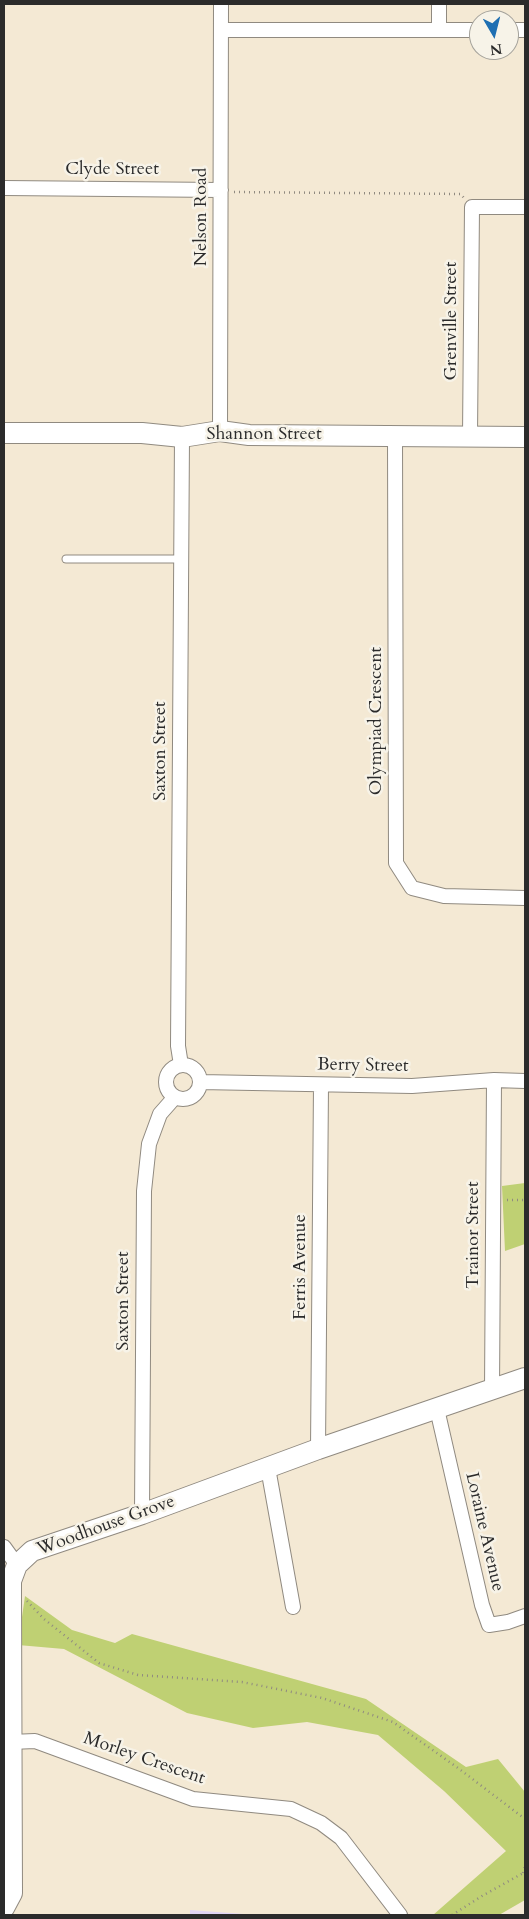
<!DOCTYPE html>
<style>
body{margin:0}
#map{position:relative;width:529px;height:1919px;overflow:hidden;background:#f4e9d4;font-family:Cardo,serif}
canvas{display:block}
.frame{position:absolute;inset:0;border:5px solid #2b2b2b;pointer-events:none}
.north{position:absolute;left:469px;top:10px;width:50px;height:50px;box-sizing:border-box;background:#f7f3e8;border:1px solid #a5a39c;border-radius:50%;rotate:172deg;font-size:14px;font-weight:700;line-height:20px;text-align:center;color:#2b2b2b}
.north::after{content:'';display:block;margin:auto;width:18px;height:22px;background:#1f6fb2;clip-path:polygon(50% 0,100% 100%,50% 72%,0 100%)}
</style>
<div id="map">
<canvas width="529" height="1919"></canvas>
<div class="frame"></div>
<div class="north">N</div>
</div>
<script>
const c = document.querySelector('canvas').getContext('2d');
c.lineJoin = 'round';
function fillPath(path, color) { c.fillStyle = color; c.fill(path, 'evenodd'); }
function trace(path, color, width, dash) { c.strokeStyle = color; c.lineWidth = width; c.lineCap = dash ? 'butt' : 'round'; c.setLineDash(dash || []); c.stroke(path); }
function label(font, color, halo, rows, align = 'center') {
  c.font = font + ' Cardo,serif'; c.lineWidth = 5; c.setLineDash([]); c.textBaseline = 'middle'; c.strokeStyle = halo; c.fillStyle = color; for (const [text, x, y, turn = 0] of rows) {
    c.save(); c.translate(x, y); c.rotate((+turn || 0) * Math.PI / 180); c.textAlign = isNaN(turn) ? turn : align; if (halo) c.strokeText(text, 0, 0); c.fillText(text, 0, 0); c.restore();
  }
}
const built = new Path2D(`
 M 190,1910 L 257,1915 L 190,1915 Z`);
const green = new Path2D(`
 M 525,1183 L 525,1244 L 505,1251 L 502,1186 Z
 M 25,1596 L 72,1630 L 115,1643 L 132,1634 L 366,1699 L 466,1767 L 498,1759 L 525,1792 L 525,1900 L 499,1915 L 433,1915 L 506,1851 L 444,1791 L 378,1735 L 307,1722 L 253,1728 L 187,1713 L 64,1649 L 18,1645 Z`);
const path = new Path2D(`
 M 234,192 L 461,194 L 464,198
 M 507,1200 L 525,1200
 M 27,1601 L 44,1619 L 99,1663 L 138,1675 L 242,1682 L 322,1698 L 393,1722 L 458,1768 L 525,1819
 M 523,1873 L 525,1866
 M 452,1915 L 482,1896 L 525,1872`);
const lane = new Path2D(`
 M 66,559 L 181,559`);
const street = new Path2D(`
 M 439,29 L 439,4
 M 221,30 L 479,30
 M 509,30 L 525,30
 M 4,188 L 221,190
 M 220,431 L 221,4
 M 395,436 L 396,863 L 412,888 L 444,896 L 525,898
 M 470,436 L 472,207 L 525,207
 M 181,1065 L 178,1046 L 182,437
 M166 1082a17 17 0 1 1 34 0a17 17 0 1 1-34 0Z
 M 200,1082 L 412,1086 L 494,1080 L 525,1081
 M 492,1390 L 494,1080
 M 437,1409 L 482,1605 L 489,1625 L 508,1622 L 525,1616
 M 318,1449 L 321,1085
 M 268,1468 L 293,1607
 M 142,1514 L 144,1191 L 149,1144 L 160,1114 L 175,1097
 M 4,1547 L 17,1565
 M 11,1742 L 35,1741 L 193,1799 L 291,1809 L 321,1823 L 341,1838 L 400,1915`);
const secondary = new Path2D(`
 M 4,433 L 142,433 L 182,437 L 220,431 L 249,435 L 525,437
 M 4,1908 L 12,1893 L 11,1598 L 11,1581 L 17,1565 L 32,1551 L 142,1514 L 318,1449 L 525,1378`);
const streetNames = [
 ["Clyde Street",112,170],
 ["Nelson Road",202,217,-90],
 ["Grenville Street",452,321,-90],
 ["Shannon Street",264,435],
 ["Olympiad Crescent",377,721,-90],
 ["Saxton Street",161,751,-90],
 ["Berry Street",363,1066,1],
 ["Trainor Street",474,1235,-90],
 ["Ferris Avenue",301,1267,-90],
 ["Saxton Street",124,1301,-90],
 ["Woodhouse Grove",106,1526,-20],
 ["Loraine Avenue",484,1532,77],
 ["Morley Crescent",144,1759,19]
];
fillPath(built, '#e1d4f4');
fillPath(green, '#bfd073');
trace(lane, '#908a80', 9);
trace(street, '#908a80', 16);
trace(secondary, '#908a80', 22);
trace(path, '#908a80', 2.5, [1, 4]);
trace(lane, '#fff', 7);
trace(street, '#fff', 14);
trace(secondary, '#fff', 20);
label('18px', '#2b2b2b', '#f7f3e8', streetNames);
</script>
